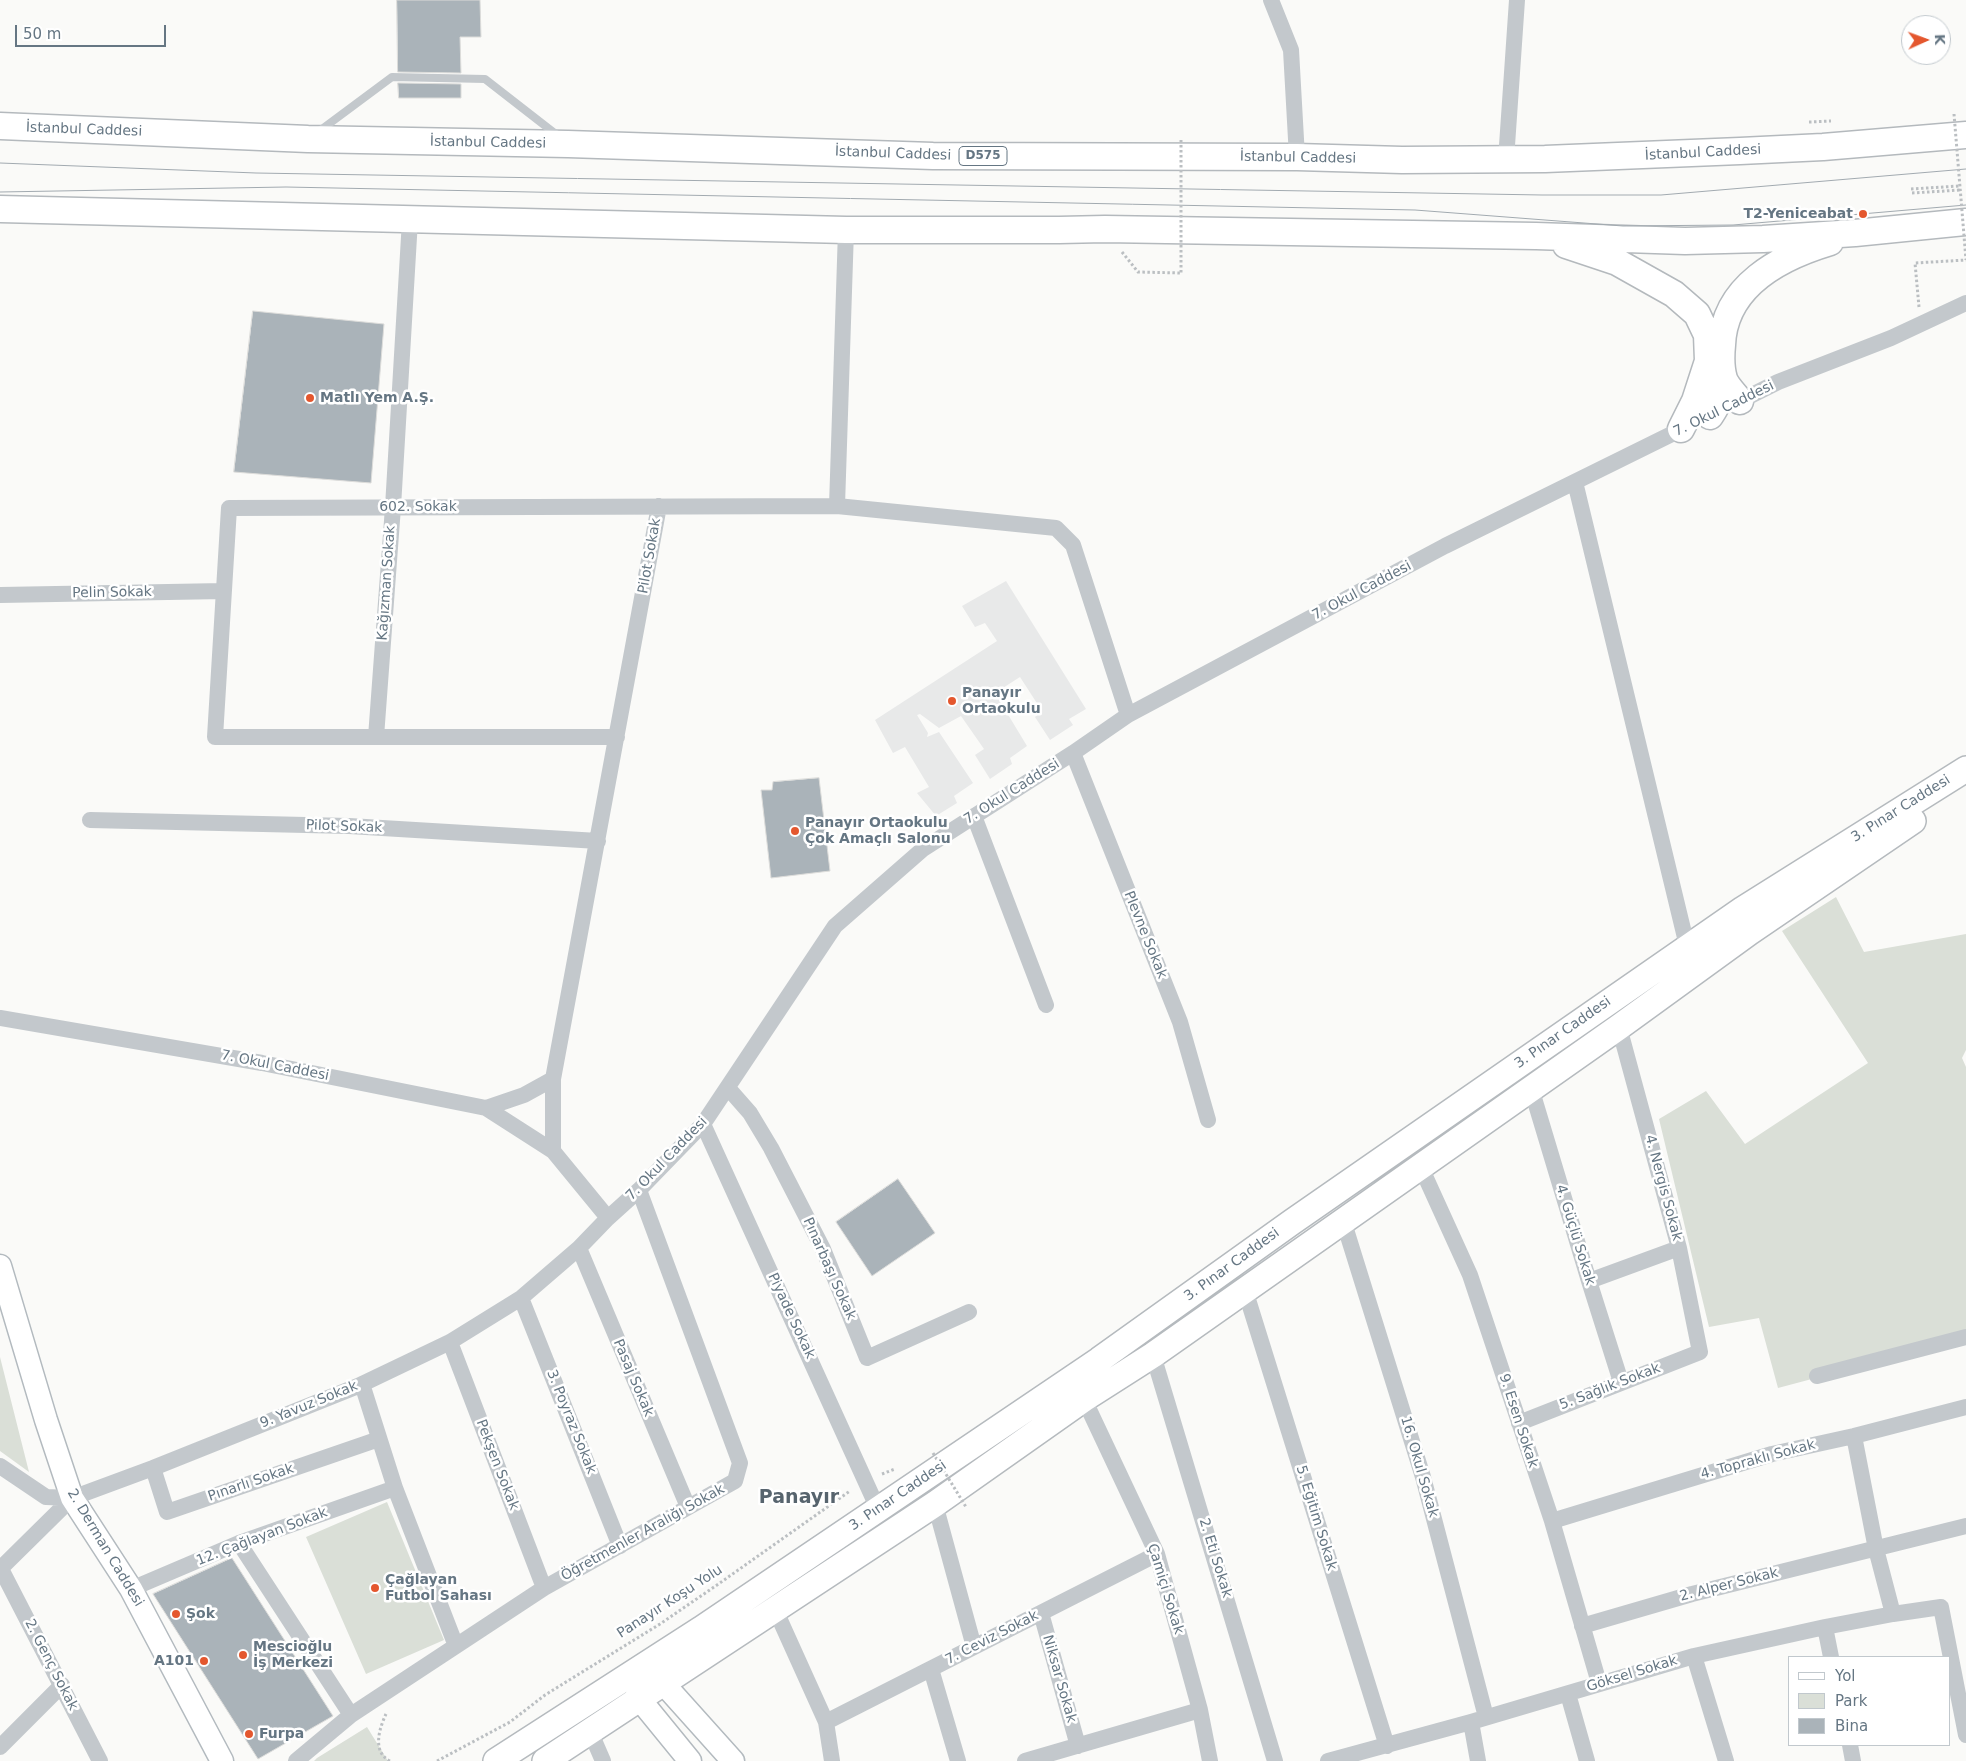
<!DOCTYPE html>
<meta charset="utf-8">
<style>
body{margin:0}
#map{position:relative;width:1966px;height:1761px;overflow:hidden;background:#fafaf8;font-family:"DejaVu Sans",sans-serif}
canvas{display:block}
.legend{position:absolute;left:1788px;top:1656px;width:162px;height:90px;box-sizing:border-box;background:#fff;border:1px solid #c1c8cd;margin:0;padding:6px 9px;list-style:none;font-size:15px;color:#657683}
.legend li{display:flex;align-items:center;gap:10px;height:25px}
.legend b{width:25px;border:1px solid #c1c8cd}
.north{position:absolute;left:1901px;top:15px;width:50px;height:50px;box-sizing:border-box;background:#fff;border:1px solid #c1c8cd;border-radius:50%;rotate:88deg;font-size:14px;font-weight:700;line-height:20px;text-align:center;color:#657683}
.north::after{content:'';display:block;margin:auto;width:18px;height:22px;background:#e4572e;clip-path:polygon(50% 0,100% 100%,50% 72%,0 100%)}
.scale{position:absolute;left:15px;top:25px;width:151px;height:22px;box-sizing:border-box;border:2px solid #657683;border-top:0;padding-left:6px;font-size:15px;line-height:18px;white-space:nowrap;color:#657683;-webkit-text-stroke:4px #fff;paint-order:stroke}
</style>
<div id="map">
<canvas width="1966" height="1761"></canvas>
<ul class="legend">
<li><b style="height:6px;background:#fff"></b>Yol</li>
<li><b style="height:14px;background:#dadfd7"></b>Park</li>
<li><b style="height:14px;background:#aab3b9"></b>Bina</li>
</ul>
<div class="north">K</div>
<div class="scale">50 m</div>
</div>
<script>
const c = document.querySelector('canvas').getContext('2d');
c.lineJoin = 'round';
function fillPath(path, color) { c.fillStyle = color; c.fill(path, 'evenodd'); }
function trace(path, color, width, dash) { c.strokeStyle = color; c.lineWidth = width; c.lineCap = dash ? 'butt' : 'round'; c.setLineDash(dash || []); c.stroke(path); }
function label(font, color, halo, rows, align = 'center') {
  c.font = font + ' "DejaVu Sans",sans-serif'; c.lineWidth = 5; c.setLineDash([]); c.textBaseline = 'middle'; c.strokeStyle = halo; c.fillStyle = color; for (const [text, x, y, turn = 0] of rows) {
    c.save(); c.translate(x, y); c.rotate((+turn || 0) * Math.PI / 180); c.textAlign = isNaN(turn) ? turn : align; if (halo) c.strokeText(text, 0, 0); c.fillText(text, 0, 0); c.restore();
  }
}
const built = new Path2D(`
 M 1006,581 L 1086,709 L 1069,719 L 1073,725 L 1050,740 L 1035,717 L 1042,711 L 1020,677 L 995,693 L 1027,746 L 1010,758 L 1012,764 L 990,779 L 975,755 L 984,749 L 961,716 L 939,728 L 920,714 L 917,715 L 928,733 L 927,737 L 939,732 L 973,783 L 954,796 L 957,803 L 936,816 L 917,793 L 929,787 L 905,747 L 893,753 L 875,720 L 997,641 L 985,623 L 975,627 L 962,606 Z`);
const green = new Path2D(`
 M 1836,897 L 1864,952 L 1966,934 L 1966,1050 L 1962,1058 L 1966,1067 L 1966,1338 L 1778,1388 L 1759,1318 L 1709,1327 L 1659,1119 L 1706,1091 L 1745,1144 L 1868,1063 L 1782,931 Z
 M 0,1357 L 29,1472 L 0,1451 Z
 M 387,1502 L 444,1640 L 366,1674 L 306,1537 Z
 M 367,1727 L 388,1761 L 314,1761 L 317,1758 Z`);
const building = new Path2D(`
 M 397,0 L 480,0 L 481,37 L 460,37 L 461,73 L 398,72 Z
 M 398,83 L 461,84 L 461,98 L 399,98 Z
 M 253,311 L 384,324 L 371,483 L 234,472 Z
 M 819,778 L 830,871 L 771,878 L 761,790 L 772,790 L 773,782 Z
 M 898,1179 L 935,1233 L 872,1276 L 836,1222 Z
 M 232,1558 L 333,1716 L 258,1759 L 153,1594 Z`);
const path = new Path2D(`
 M 1809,122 L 1831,121
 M 1911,189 L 1959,186
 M 1912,193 L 1960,190
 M 1122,252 L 1138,272 L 1181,273
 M 1919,307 L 1915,263 L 1966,260
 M 882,1474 L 895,1469
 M 386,1714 C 379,1729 372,1752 390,1761
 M 437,1761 L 510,1722 L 545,1695 L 660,1624 L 717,1585 L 850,1491`);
const service = new Path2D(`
 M 318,132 L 392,77 L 485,79 L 557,135`);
const minor = new Path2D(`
 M 1271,0 L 1291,50 L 1297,157
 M 1506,160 L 1517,0
 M 1732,405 L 1778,382 L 1891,338 L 1966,303
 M 1575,482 L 1689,954
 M 837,506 L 846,230
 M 0,595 L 224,591
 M 376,737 L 393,507 L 410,220
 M 617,737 L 215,737 L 229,508 L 837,506 L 1056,528 L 1073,545 L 1128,715
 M 1073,753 L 1180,1022 L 1208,1120
 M 974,816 L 1046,1005
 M 90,820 L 349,826 L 598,841
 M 0,1018 L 262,1063 L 486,1108 L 553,1151 L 608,1218 L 639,1190 L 703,1124 L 835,926 L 923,849 L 1073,753 L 1128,715 L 1445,546 L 1690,425
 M 728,1088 L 750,1113 L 771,1148 L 823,1249 L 867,1358 L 969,1312
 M 1531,1088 L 1589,1281 L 1621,1382
 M 486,1108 L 524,1095 L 553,1079
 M 703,1124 L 878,1509
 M 553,1151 L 553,1079 L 659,506
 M 1420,1165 L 1470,1275 L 1552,1521 L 1599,1683
 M 1343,1220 L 1423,1477 L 1486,1717
 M 579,1248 L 688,1507
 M 1589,1281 L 1679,1248
 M 1245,1290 L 1387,1746
 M 521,1298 L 620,1546
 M 450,1342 L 544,1588
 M 1153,1355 L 1275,1761
 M 1817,1376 L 1966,1337
 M 362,1384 L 395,1488 L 456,1646
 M 1084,1399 L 1157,1554 L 1200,1710 L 1210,1761
 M 1519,1423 L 1700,1352 L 1679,1248 L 1619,1027
 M 1854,1436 L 1876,1549 L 1893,1614
 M 0,1466 L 46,1497 L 72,1498
 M 153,1468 L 167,1512 L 379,1439
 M 935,1504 L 974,1647
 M 1552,1521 L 1772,1454 L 1854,1436 L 1966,1407
 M 239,1543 L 351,1715
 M 0,1569 L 72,1498 L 153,1468 L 358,1386 L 450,1342 L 521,1298 L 579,1248 L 608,1218
 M 1,1569 L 100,1761
 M 131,1589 L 239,1543 L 395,1488
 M 775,1609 L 826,1722 L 832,1761
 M 1041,1613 L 1078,1746
 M 1582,1626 L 1692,1594 L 1966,1526
 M 1825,1627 L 1831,1657
 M 1694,1656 L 1726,1761
 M 931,1669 L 958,1761
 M 1568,1694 L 1587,1761
 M 826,1722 L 1157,1554
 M 1471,1722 L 1478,1761
 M 590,1731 L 603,1761
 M 1850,1745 L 1853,1761
 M 0,1747 L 62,1685
 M 296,1761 L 351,1715 L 544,1588 L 735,1481 L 740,1463 L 639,1190
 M 1025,1761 L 1200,1710
 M 1328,1761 L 1471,1722 L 1694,1656 L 1825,1627 L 1893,1614 L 1941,1607 L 1966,1735`);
const secondary = new Path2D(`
 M 0,1266 L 46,1420 L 72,1498 L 131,1589 L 222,1761
 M 638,1681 L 637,1696 L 690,1761
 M 646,1682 L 663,1683 L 733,1761`);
const primary = new Path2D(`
 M 496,1761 L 701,1629 L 1099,1360 L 1292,1222 L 1743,909 L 1966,769
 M 545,1761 L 935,1504 L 1084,1399 L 1153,1355 L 1619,1027 L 1750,932 L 1913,821`);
const trunk = new Path2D(`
 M 0,126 L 308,139 L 568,144 L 933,156 L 1297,157 L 1402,160 L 1545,159 L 1740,151 L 1823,147 L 1966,135
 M 0,209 L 846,230 L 1059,230 L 1105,229 L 1536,236 L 1685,241 L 1763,239 L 1855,233 L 1966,222
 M 1566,245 L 1617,262 L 1674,294 L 1697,314 L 1707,335 L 1708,361 L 1695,401 L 1681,429
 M 1740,401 C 1735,394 1727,387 1724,379 C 1721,369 1721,355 1722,345 C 1724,286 1780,257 1830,242
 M 1710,416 C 1718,404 1723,394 1724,379`);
const tram = new Path2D(`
 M 0,163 L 256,173 L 1542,195 L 1661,195 L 1966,169
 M 0,192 L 286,187 L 1415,210 L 1623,226 L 1733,225 L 1966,205`);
const pathBridge = new Path2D(`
 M 1954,114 L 1966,260
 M 1181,140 L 1181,273
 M 933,1453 L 966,1507`);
const markers = [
 [1863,214,5,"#e4572e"],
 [310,398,5,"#e4572e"],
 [952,701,5,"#e4572e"],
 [795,831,5,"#e4572e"],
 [375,1588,5,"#e4572e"],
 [176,1614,5,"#e4572e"],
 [243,1655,5,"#e4572e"],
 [204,1661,5,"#e4572e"],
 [249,1734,5,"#e4572e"]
];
const shields = [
 [983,156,48]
];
const shieldNames = [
 ["D575",983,156]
];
const streetNames = [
 ["İstanbul Caddesi",84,130,2],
 ["İstanbul Caddesi",488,143,1],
 ["İstanbul Caddesi",1703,153,-3],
 ["İstanbul Caddesi",893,154,2],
 ["İstanbul Caddesi",1298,158,1],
 ["7. Okul Caddesi",1724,409,-26],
 ["602. Sokak",418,507],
 ["Pilot Sokak",650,556,-80],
 ["Kağızman Sokak",387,583,-86],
 ["7. Okul Caddesi",1362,591,-28],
 ["Pelin Sokak",112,593,-1],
 ["7. Okul Caddesi",1012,792,-32],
 ["3. Pınar Caddesi",1901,809,-32],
 ["Pilot Sokak",344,827,2],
 ["Plevne Sokak",1145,935,68],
 ["3. Pınar Caddesi",1563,1033,-35],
 ["7. Okul Caddesi",275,1066,11],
 ["7. Okul Caddesi",667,1159,-46],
 ["4. Nergis Sokak",1663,1188,75],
 ["4. Güçlü Sokak",1575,1235,73],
 ["3. Pınar Caddesi",1232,1265,-36],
 ["Pınarbaşı Sokak",829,1269,66],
 ["Piyade Sokak",791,1316,65],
 ["Pasaj Sokak",633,1378,67],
 ["5. Sağlık Sokak",1610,1387,-21],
 ["9. Yavuz Sokak",309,1405,-22],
 ["9. Esen Sokak",1518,1421,72],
 ["3. Poyraz Sokak",571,1422,68],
 ["4. Topraklı Sokak",1758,1460,-15],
 ["Pekşen Sokak",497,1465,69],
 ["16. Okul Sokak",1419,1467,74],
 ["Pınarlı Sokak",251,1483,-19],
 ["3. Pınar Caddesi",898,1496,-34],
 ["5. Eğitim Sokak",1316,1518,73],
 ["Öğretmenler Aralığı Sokak",643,1533,-29],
 ["12. Çağlayan Sokak",262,1537,-21],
 ["2. Derman Caddesi",105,1548,59],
 ["2. Eti Sokak",1215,1558,73],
 ["2. Alper Sokak",1729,1585,-14],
 ["Çamiçi Sokak",1165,1589,73],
 ["Panayır Koşu Yolu",670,1602,-33],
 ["7. Ceviz Sokak",992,1638,-27],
 ["2. Genç Sokak",51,1665,63],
 ["Göksel Sokak",1632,1674,-17],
 ["Niksar Sokak",1059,1679,74]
];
const poiNames = [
 ["T2-Yeniceabat",1853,214,"right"],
 ["Matlı Yem A.Ş.",320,398],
 ["Panayır",962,693],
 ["Ortaokulu",962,709],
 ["Panayır Ortaokulu",805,823],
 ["Çok Amaçlı Salonu",805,839],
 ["Çağlayan",385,1580],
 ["Futbol Sahası",385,1596],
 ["Şok",186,1614],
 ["Mescioğlu",253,1647],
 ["İş Merkezi",253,1663],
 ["A101",194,1661,"right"],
 ["Furpa",259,1734]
];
const districtNames = [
 ["Panayır",799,1498]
];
fillPath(built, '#e8e9e9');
fillPath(green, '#dadfd7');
fillPath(building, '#aab3b9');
trace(building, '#dcdcda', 1);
trace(secondary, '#b3babf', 25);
trace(primary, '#b5babe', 28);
trace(trunk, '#b4b9bd', 29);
trace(path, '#bbbfc2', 3, [2.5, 2.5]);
trace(service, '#c3c8cc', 8);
trace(minor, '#c3c8cc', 16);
trace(secondary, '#fff', 22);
trace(primary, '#fff', 25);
trace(trunk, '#fff', 26);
trace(tram, '#a2aab0', 1);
trace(pathBridge, '#bbbfc2', 3, [2.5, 2.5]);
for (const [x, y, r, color] of markers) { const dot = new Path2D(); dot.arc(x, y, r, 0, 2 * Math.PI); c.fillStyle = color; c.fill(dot); trace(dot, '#fff', 2); }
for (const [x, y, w] of shields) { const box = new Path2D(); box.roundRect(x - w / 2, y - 9.5, w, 19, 4); c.fillStyle = '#fff'; c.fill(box); trace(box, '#657683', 1); }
label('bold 12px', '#657683', null, shieldNames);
label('14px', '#657683', '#fff', streetNames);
label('bold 14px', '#657683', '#fff', poiNames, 'left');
label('bold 19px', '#57646e', '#fff', districtNames);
</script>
